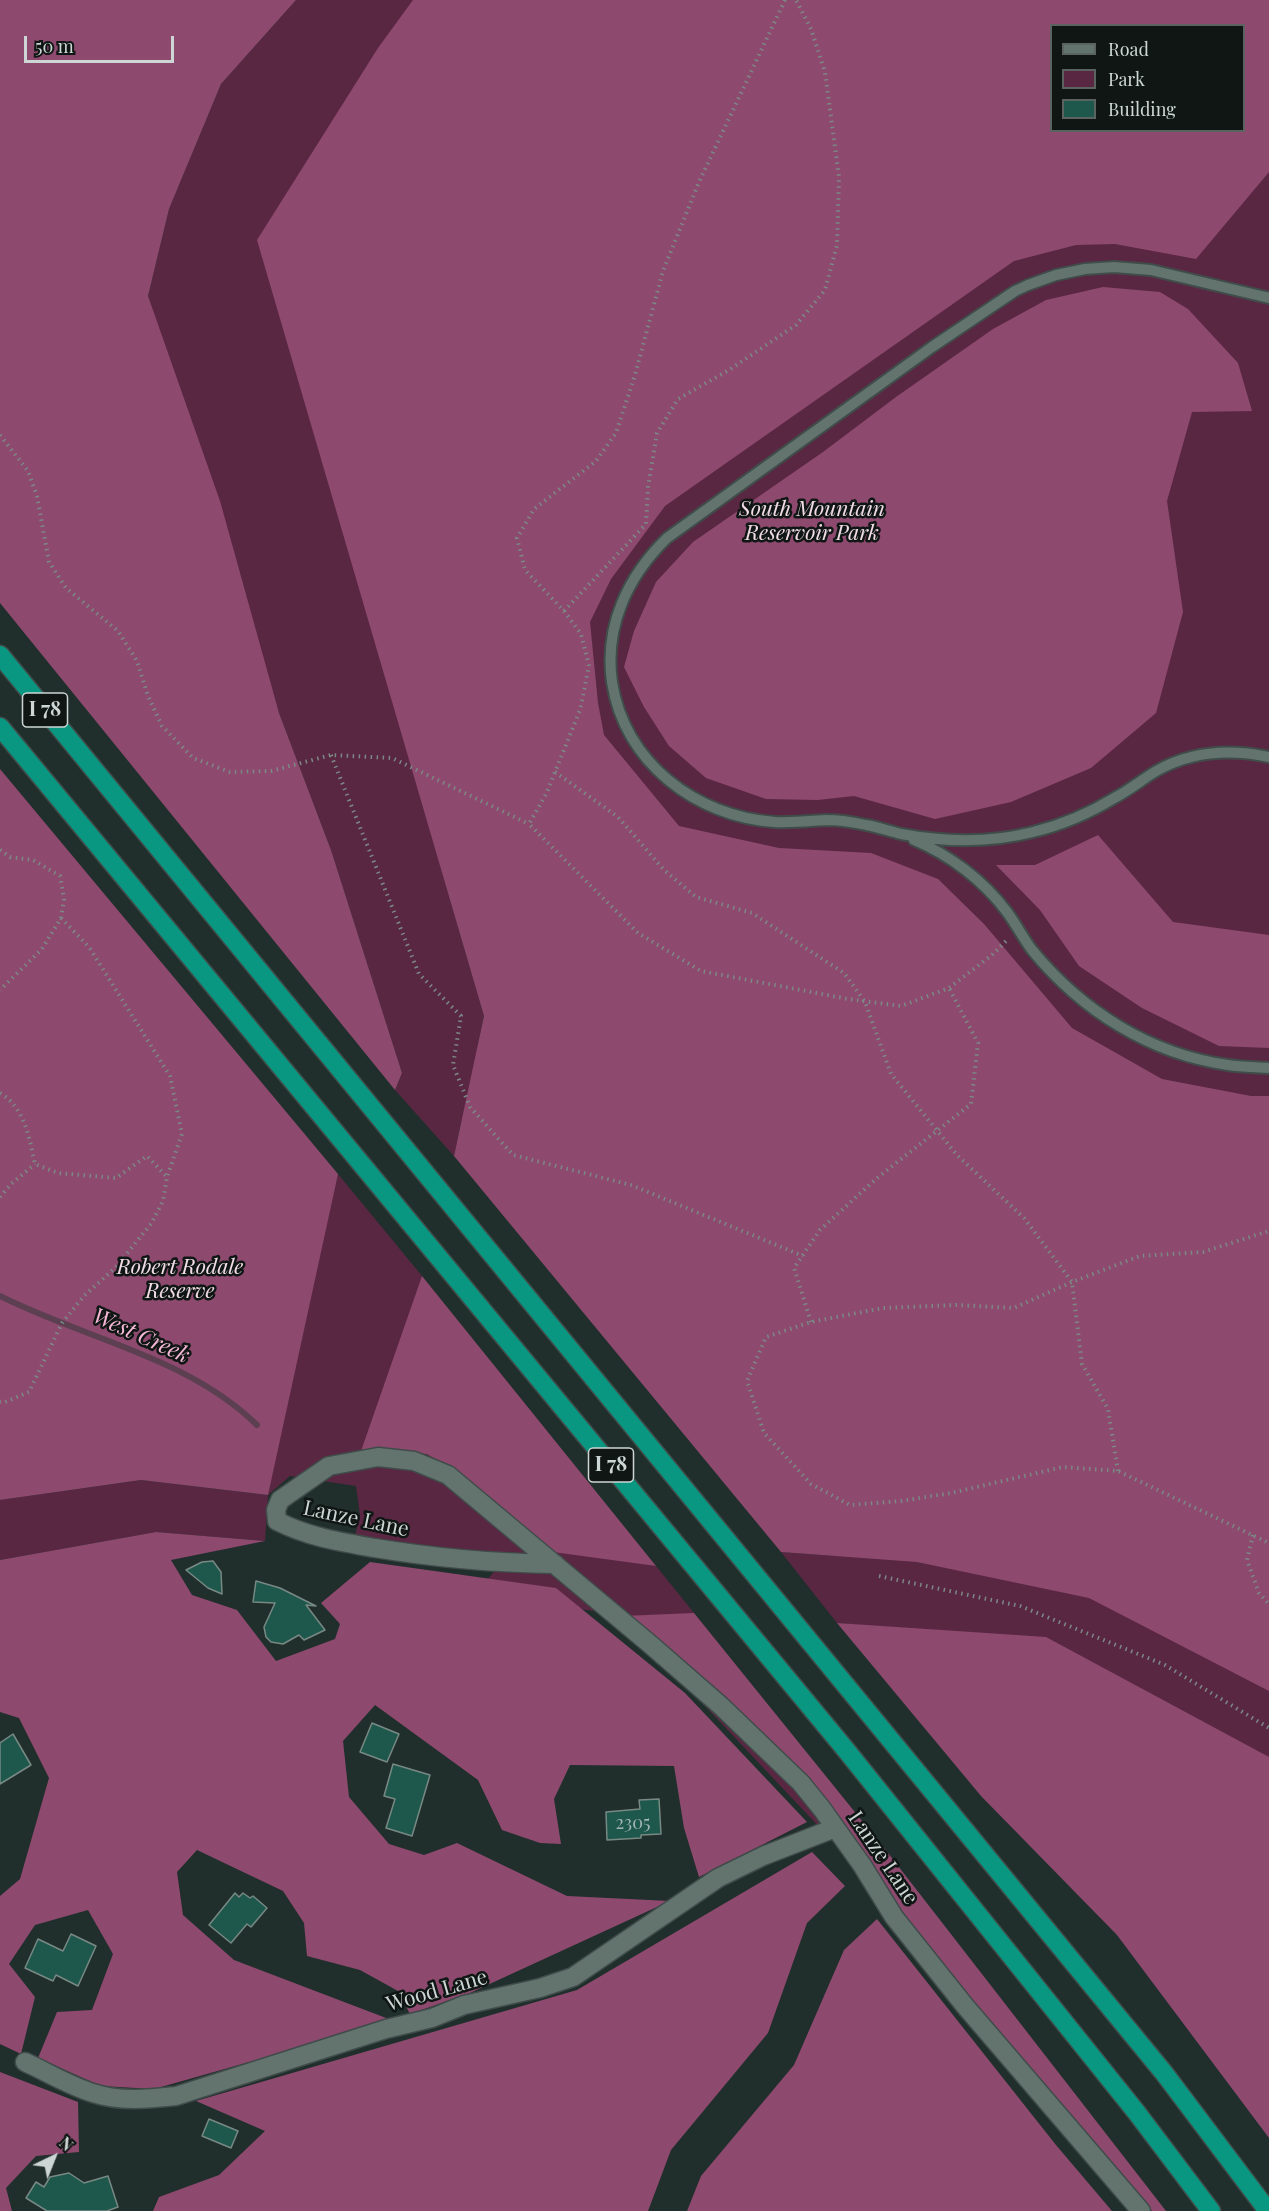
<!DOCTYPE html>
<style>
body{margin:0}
#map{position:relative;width:1269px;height:2211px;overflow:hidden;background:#202f2c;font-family:"Playfair Display",serif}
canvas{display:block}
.legend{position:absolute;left:1050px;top:24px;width:195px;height:108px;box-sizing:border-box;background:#0f1614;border:2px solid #5b6361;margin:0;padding:8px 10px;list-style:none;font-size:18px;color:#cdd6d4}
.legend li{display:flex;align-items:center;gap:12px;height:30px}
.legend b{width:30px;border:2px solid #5b6361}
.north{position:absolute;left:24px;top:2127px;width:60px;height:60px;-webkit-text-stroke:4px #0f1614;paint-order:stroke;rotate:43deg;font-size:16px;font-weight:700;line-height:24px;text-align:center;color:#cdd6d4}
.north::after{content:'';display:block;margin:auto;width:21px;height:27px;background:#cdd6d4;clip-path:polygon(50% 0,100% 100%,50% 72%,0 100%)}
.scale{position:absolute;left:24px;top:36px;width:150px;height:27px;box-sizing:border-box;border:3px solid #cdd6d4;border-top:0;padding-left:8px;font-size:18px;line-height:21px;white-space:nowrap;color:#cdd6d4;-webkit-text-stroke:4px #0f1614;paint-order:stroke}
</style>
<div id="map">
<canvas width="1269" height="2211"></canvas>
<ul class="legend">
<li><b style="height:8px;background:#63746f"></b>Road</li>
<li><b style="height:16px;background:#5a2743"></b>Park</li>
<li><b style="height:16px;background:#1e574c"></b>Building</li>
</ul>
<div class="north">N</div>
<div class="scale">50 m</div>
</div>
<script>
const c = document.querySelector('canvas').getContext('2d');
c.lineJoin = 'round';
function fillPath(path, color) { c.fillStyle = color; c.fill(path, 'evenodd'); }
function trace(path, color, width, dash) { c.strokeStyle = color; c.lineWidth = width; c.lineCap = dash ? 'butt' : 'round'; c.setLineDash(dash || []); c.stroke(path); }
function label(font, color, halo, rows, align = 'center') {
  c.font = font + ' "Playfair Display",serif'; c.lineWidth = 5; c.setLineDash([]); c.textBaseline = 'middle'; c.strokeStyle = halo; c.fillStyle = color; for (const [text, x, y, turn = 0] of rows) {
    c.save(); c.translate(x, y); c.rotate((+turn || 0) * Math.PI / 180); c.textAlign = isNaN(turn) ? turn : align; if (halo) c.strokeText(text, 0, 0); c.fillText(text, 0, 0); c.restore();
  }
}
const green = new Path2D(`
 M 296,0 L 1269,0 L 1269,1896 L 899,1628 L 837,1623 L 781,1552 L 837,1556 L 462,1119 L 454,1156 L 395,1090 L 402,1073 L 331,850 L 279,713 L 148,296 L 169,209 L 221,84 ZM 1052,26 L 1244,26 L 1244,130 L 1052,130 ZM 440,865 L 489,1021 L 477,1049 L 484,1016 Z
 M 0,778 L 335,1185 L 338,1174 L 422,1276 L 419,1286 L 648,1565 L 656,1566 L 694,1613 L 689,1613 L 853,1813 L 824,1832 L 689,1689 L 601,1612 L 474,1594 L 513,1551 L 504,1558 L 355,1536 L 360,1515 L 356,1486 L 290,1476 L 268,1495 L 265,1541 L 156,1532 L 0,1560 L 0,1500 L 141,1480 L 267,1495 ZM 469,1502 L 547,1514 L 518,1546 Z`);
const forest = new Path2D(`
 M 0,0 L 296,0 L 221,84 L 169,209 L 148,296 L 220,501 L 279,713 L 331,850 L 402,1073 L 395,1090 L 0,603 Z
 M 413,0 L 1269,0 L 1269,172 L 1196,259 L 1115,244 L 1076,245 L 1014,261 L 665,506 L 611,579 L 590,622 L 598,703 L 604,735 L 679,826 L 779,848 L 871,853 L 938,879 L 984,924 L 1072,1028 L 1162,1079 L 1251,1096 L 1269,1096 L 1269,1691 L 1089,1598 L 917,1562 L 781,1552 L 454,1156 L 484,1016 L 257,240 L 378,48 ZM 1052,26 L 1244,26 L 1244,130 L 1052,130 Z
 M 1103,287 L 1160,292 L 1188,309 L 1238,363 L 1252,411 L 1192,412 L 1167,501 L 1183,612 L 1156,713 L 1091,768 L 1011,802 L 935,819 L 854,796 L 818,800 L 766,799 L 706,778 L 669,746 L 644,707 L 624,667 L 634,631 L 656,582 L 693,542 L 823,452 L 896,397 L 993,329 L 1046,300 Z
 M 0,769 L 338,1174 L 268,1495 L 141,1480 L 0,1500 Z
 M 1098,835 L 1173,922 L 1269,935 L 1269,1048 L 1219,1046 L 1142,1008 L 1079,966 L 1040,910 L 996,865 L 1035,865 Z
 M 422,1276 L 656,1566 L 553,1552 L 471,1481 L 427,1454 L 361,1451 Z
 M 156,1532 L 265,1541 L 171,1560 L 192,1595 L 237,1610 L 276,1661 L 335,1639 L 340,1624 L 321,1603 L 370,1562 L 556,1588 L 685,1693 L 807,1822 L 699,1877 L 684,1828 L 674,1766 L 570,1765 L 554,1799 L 561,1844 L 540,1843 L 502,1830 L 478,1780 L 375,1705 L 343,1741 L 349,1797 L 389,1844 L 424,1855 L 457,1843 L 567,1896 L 670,1901 L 470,1993 L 410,2014 L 398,1991 L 360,1970 L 307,1956 L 304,1923 L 283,1891 L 197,1850 L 177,1872 L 183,1915 L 234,1960 L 394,2021 L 154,2089 L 101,2086 L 38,2058 L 57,2012 L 92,2010 L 113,1954 L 88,1910 L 35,1925 L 9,1964 L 35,1997 L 21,2054 L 0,2044 L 0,1896 L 20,1879 L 49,1778 L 19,1718 L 0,1712 L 0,1560 Z
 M 694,1613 L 888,1853 L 1166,2211 L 1152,2211 L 1060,2107 L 917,1937 L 860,1849 L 623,1616 Z
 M 837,1623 L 1046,1637 L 1269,1757 L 1269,2138 L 1117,1935 L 981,1796 Z
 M 812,1852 L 845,1886 L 807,1923 L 768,2033 L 671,2150 L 648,2211 L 153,2211 L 159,2197 L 219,2175 L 265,2131 L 196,2101 L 577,1990 Z
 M 877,1919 L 1056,2145 L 1112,2211 L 687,2211 L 701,2176 L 794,2065 L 844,1950 Z
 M 0,2072 L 78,2102 L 79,2152 L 36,2156 L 6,2188 L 12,2211 L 0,2211 Z`);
const stream = new Path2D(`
 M 0,1296 C 85,1339 188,1357 257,1425`);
const building = new Path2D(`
 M 213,1561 L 221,1572 L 222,1594 L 208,1588 L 186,1570 L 202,1562 Z
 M 256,1581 L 280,1588 L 316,1606 L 306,1605 L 325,1630 L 304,1640 L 299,1635 L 283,1644 L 271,1642 L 266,1637 L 264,1627 L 275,1603 L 253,1602 Z
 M 372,1723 L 399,1734 L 387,1762 L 360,1752 Z
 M 13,1734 L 31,1765 L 0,1784 L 0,1743 Z
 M 393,1764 L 430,1775 L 412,1836 L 386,1828 L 395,1799 L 384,1796 Z
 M 659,1799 L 661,1834 L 641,1835 L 641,1838 L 607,1840 L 606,1812 L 640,1809 L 639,1800 Z
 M 235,1893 L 239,1897 L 243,1893 L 250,1898 L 253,1896 L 267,1908 L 251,1927 L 247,1924 L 231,1943 L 209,1925 Z
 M 71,1934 L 96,1946 L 78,1986 L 56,1975 L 53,1981 L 25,1968 L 38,1939 L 63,1951 Z
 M 209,2119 L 238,2131 L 231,2148 L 202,2136 Z
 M 69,2173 L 84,2183 L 108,2176 L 118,2207 L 107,2211 L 47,2211 L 26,2198 L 36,2182 L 44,2187 L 50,2177 Z`);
const path = new Path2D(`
 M 785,0 L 699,182 L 663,271 L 635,375 L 616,433 L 596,461 L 534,509 L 517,538 L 525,570 L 564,611 L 581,634 L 589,666 L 580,710 L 547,792 L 529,824 L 638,933 L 701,971 L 848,999 L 901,1006 L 949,988 L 992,955 L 1008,939
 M 0,435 L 28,471 L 37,496 L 49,562 L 66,588 L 118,631 L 137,661 L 148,696 L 162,726 L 193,758 L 230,772 L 271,771 L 331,755 L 392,758 L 529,824
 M 564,611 L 646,524 L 648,487 L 657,433 L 678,399 L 729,370 L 796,325 L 825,290 L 837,245 L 839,177 L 825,72 L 811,29 L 796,0
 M 331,755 L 419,974 L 461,1016 L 453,1065 L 470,1107 L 513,1155 L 631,1185 L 803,1256
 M 555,772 L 618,817 L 664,870 L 696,897 L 752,913 L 844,973 L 865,1002 L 891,1074 L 957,1155 L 1024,1218 L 1072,1282 L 1140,1256 L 1203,1252 L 1269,1231
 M 0,850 L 10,857 L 33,860 L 60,876 L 64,899 L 61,918 L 42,949 L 0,990
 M 61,918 L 89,947 L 170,1076 L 182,1134 L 167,1177
 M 0,1093 C 25,1108 29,1137 35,1164 L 58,1173 L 116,1178 L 147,1156 L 167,1177 L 163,1201 L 151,1224 L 115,1268 L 84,1296 L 62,1323 L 29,1392 L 5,1402 L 0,1402
 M 0,1197 L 11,1184 L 35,1164
 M 811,1322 L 794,1268 L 820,1230 L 877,1178 L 971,1104 L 978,1043 L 949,988
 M 1118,1471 L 1108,1409 L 1082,1364 L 1072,1282 L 1014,1308 L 957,1305 L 883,1308 L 811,1322 L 766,1337 L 747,1381 L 764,1433 L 811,1484 L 850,1505 L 901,1501 L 951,1493 L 1063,1467 L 1118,1471 L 1269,1543
 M 1253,1535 L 1247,1560 L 1259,1593 L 1269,1604
 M 879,1576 L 1020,1606 L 1165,1665 L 1269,1728`);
const lane = new Path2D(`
 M 1269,298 L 1151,270 L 1114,267 L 1085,269 L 1056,275 L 1028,285 L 1015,291 L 932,347 L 667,538 C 628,576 604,626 612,682 C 624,762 696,817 775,822 C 791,823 809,821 825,820 C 838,820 853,822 866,825 C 878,827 889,831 901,834 C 944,842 990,843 1033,832 C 1062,825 1090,813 1116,797 C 1131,789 1144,778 1158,770 C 1193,751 1231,749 1269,757
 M 914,840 C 950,855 984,881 1007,912 C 1016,924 1023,938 1032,950 C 1082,1011 1150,1054 1228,1065 C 1241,1067 1255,1067 1269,1068`);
const street = new Path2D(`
 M 555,1564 C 494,1563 435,1558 375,1548 C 341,1542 308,1537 277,1521 L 276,1510 L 280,1500 L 329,1466 L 378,1457 L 414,1461 L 448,1475 L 651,1645 L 721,1706 L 801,1783 L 822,1809 L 862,1865 L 894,1917 L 965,2006 L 1141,2211
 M 25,2062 C 47,2072 70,2086 93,2093 C 120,2102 148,2099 176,2096 L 386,2029 L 432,2018 L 464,2005 L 540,1988 L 573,1977 L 718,1878 L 763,1856 L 835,1828`);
const highway = new Path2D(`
 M 0,655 L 1164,2073 L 1268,2211
 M 0,727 L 846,1750 L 1137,2113 L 1211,2211`);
const numberNames = [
 ["2305",633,1823]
];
const shields = [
 [45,710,45],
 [611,1465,45]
];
const shieldNames = [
 ["I 78",45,710],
 ["I 78",611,1465]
];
const parkNames = [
 ["South Mountain",812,509],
 ["Reservoir Park",812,533],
 ["Robert Rodale",180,1267],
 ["Reserve",180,1291]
];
const streetNames = [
 ["Lanze Lane",356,1519,12],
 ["Lanze Lane",883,1858,56],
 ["Wood Lane",437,1991,-16]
];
const waterNames = [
 ["West Creek",141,1336,24]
];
fillPath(green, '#5a2743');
fillPath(forest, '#8e496e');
trace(stream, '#5c4052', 6);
fillPath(building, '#1e574c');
trace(building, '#788984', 1.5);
trace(lane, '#404c4a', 14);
trace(street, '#404c4a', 21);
trace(highway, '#404c4a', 21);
trace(path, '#7c8886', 4, [1.5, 4.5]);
trace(lane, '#63746f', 10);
trace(street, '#63746f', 18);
trace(highway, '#099781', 18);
label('18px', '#a1b6b2', null, numberNames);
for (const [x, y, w] of shields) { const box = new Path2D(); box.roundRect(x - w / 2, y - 17, w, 34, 4.5); c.fillStyle = '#0f1614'; c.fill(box); trace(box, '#cdd6d4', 1.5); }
label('bold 20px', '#cdd6d4', null, shieldNames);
label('italic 21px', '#f2dde7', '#0f1614', parkNames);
label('21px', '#cdd6d4', '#0f1614', streetNames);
label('italic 22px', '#f5b8d6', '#0f1614', waterNames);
</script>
